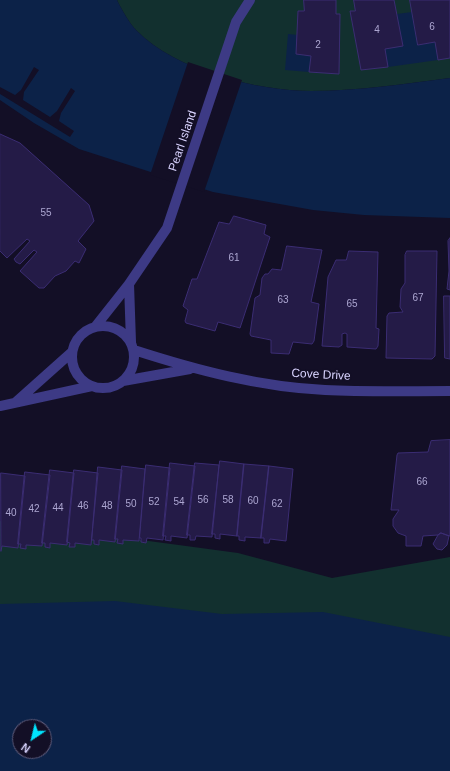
<!DOCTYPE html>
<style>
body{margin:0}
#map{position:relative;width:450px;height:771px;overflow:hidden;background:#130f26;font-family:Arial,sans-serif}
canvas{display:block}
.north{position:absolute;left:12px;top:719px;width:40px;height:40px;box-sizing:border-box;background:#130f26;border:1px solid #625e7d;border-radius:50%;rotate:215deg;font-size:11px;font-weight:700;line-height:16px;text-align:center;color:#d9d4ff}
.north::after{content:'';display:block;margin:auto;width:14px;height:18px;background:#00e5ff;clip-path:polygon(50% 0,100% 100%,50% 72%,0 100%)}
</style>
<div id="map">
<canvas width="450" height="771"></canvas>
<div class="north">N</div>
</div>
<script>
const c = document.querySelector('canvas').getContext('2d');
c.lineJoin = 'round';
function fillPath(path, color) { c.fillStyle = color; c.fill(path, 'evenodd'); }
function trace(path, color, width, dash) { c.strokeStyle = color; c.lineWidth = width; c.lineCap = dash ? 'butt' : 'round'; c.setLineDash(dash || []); c.stroke(path); }
function label(font, color, halo, rows, align = 'center') {
  c.font = font + ' Arial,sans-serif'; c.lineWidth = 3.5; c.setLineDash([]); c.textBaseline = 'middle'; c.strokeStyle = halo; c.fillStyle = color; for (const [text, x, y, turn = 0] of rows) {
    c.save(); c.translate(x, y); c.rotate((+turn || 0) * Math.PI / 180); c.textAlign = isNaN(turn) ? turn : align; if (halo) c.strokeText(text, 0, 0); c.fillText(text, 0, 0); c.restore();
  }
}
const green = new Path2D(`
 M 117,0 L 450,0 L 450,78 C 405,84 356,91 311,91 C 257,91 175,70 137,31 C 129,23 122,10 117,0 Z
 M 0,521 L 238,553 L 332,578 L 450,557 L 450,771 L 0,771 ZM 20,727 L 44,727 L 44,751 L 20,751 Z`);
const water = new Path2D(`
 M 0,0 L 117,0 C 122,10 129,23 137,31 C 175,70 257,91 311,91 C 356,91 405,84 450,78 L 450,218 L 364,215 L 313,210 L 213,192 L 79,149 L 34,123 L 0,100 Z
 M 412,12 L 418,45 L 435,42 L 438,60 L 388,67 L 385,49 L 403,46 L 397,14 Z
 M 288,34 L 298,35 L 296,54 L 311,56 L 309,72 L 285,70 Z
 M 115,601 L 222,614 L 323,612 L 450,637 L 450,771 L 0,771 L 0,604 ZM 20,727 L 44,727 L 44,751 L 20,751 Z`);
const pier = new Path2D(`
 M 188,62 L 242,80 L 204,192 L 150,175 Z
 M 34,67 L 39,70 L 24,92 L 23,100 L 50,117 L 57,111 L 71,88 L 75,91 L 61,113 L 59,121 L 74,131 L 70,137 L 0,94 L 0,87 L 15,95 L 21,90 Z`);
const building = new Path2D(`
 M 304,0 L 336,0 L 336,14 L 340,14 L 339,74 L 309,72 L 311,56 L 296,54 L 298,11 L 304,11 Z
 M 354,0 L 394,0 L 403,46 L 385,49 L 388,67 L 361,70 L 350,11 L 355,11 Z
 M 410,0 L 450,0 L 450,58 L 438,60 L 435,42 L 418,45 Z
 M 0,134 L 20,143 L 89,205 L 94,221 L 78,241 L 86,249 L 79,263 L 75,261 L 66,271 L 55,276 L 44,288 L 39,288 L 20,271 L 37,252 L 34,250 L 20,264 L 16,262 L 14,259 L 30,241 L 27,239 L 7,258 L 0,251 Z
 M 234,216 L 266,225 L 264,234 L 270,237 L 240,328 L 218,322 L 215,331 L 186,323 L 185,321 L 188,310 L 183,306 L 192,279 L 197,279 L 219,222 L 229,224 Z
 M 450,238 L 450,290 L 447,289 L 449,271 L 448,241 Z
 M 287,246 L 322,250 L 311,302 L 319,304 L 314,341 L 312,344 L 293,342 L 289,354 L 271,353 L 271,340 L 251,336 L 250,334 L 255,298 L 260,295 L 262,278 L 265,274 L 268,274 L 272,269 L 281,270 Z
 M 349,251 L 378,252 L 376,328 L 379,329 L 378,346 L 376,349 L 347,347 L 347,334 L 345,333 L 342,334 L 342,345 L 339,347 L 322,346 L 328,277 L 336,260 L 346,260 Z
 M 407,251 L 437,251 L 435,356 L 432,359 L 386,358 L 387,316 L 389,313 L 403,312 L 400,307 L 401,289 L 405,283 L 405,255 Z
 M 444,296 L 450,296 L 450,359 L 445,358 Z
 M 450,440 L 450,536 L 441,533 L 438,535 L 423,536 L 421,546 L 406,546 L 406,536 L 398,533 L 393,526 L 393,519 L 399,510 L 391,510 L 397,455 L 398,453 L 428,452 L 431,441 Z
 M 220,461 L 244,464 L 237,536 L 220,534 L 220,539 L 215,538 L 215,534 L 212,534 Z
 M 170,463 L 195,466 L 187,538 L 171,536 L 171,541 L 165,540 L 166,536 L 163,536 Z
 M 195,463 L 219,465 L 212,537 L 196,536 L 195,540 L 190,540 L 190,535 L 187,535 Z
 M 244,464 L 269,466 L 261,538 L 245,537 L 245,541 L 239,540 L 239,536 L 237,536 Z
 M 146,465 L 170,468 L 163,540 L 147,538 L 146,543 L 141,542 L 141,538 L 140,538 Z
 M 122,466 L 145,469 L 139,541 L 123,540 L 123,544 L 117,543 L 118,539 L 115,539 Z
 M 269,466 L 293,469 L 286,541 L 270,539 L 269,543 L 264,543 L 264,538 L 261,538 Z
 M 98,467 L 122,470 L 115,542 L 99,540 L 99,545 L 94,544 L 94,540 L 92,540 Z
 M 50,470 L 74,473 L 67,545 L 50,543 L 50,548 L 45,547 L 45,543 L 42,543 Z
 M 74,470 L 98,473 L 91,545 L 75,543 L 75,547 L 69,547 L 70,543 L 67,542 Z
 M 25,472 L 50,475 L 42,546 L 26,545 L 26,549 L 20,548 L 21,544 L 18,544 Z
 M 1,473 L 25,476 L 18,548 L 2,546 L 1,551 Z
 M 441,533 L 449,536 L 447,545 L 442,550 L 437,549 L 433,544 L 438,535 Z`);
const minor = new Path2D(`
 M 129,284 L 131,342
 M72 357a31 31 0 1 1 62 0a31 31 0 1 1-62 0Z
 M 95,327 L 129,284 L 167,228 L 236,22 L 250,0
 M 134,350 C 196,370 260,387 325,390 C 366,392 408,391 450,391
 M 123,381 L 190,369
 M 16,402 L 72,352
 M 0,406 L 92,386`);
const numberNames = [
 ["6",432,27],
 ["4",377,30],
 ["2",318,45],
 ["55",46,213],
 ["61",234,258],
 ["67",418,298],
 ["63",283,300],
 ["65",352,304],
 ["66",422,482],
 ["56",203,500],
 ["58",228,500],
 ["60",253,501],
 ["52",154,502],
 ["54",179,502],
 ["50",131,504],
 ["62",277,504],
 ["46",83,506],
 ["48",107,506],
 ["44",58,508],
 ["42",34,509],
 ["40",11,513]
];
const streetNames = [
 ["Pearl Island",183,141,-71],
 ["Cove Drive",321,375,3]
];
fillPath(green, '#12302f');
fillPath(water, '#0c2248');
fillPath(pier, '#130f26');
fillPath(building, '#241b47');
trace(building, '#3b2d73', 1);
trace(minor, '#3d3a85', 10);
label('10px', '#aca6d1', null, numberNames);
label('12px', '#d9d4ff', '#130f26', streetNames);
</script>
